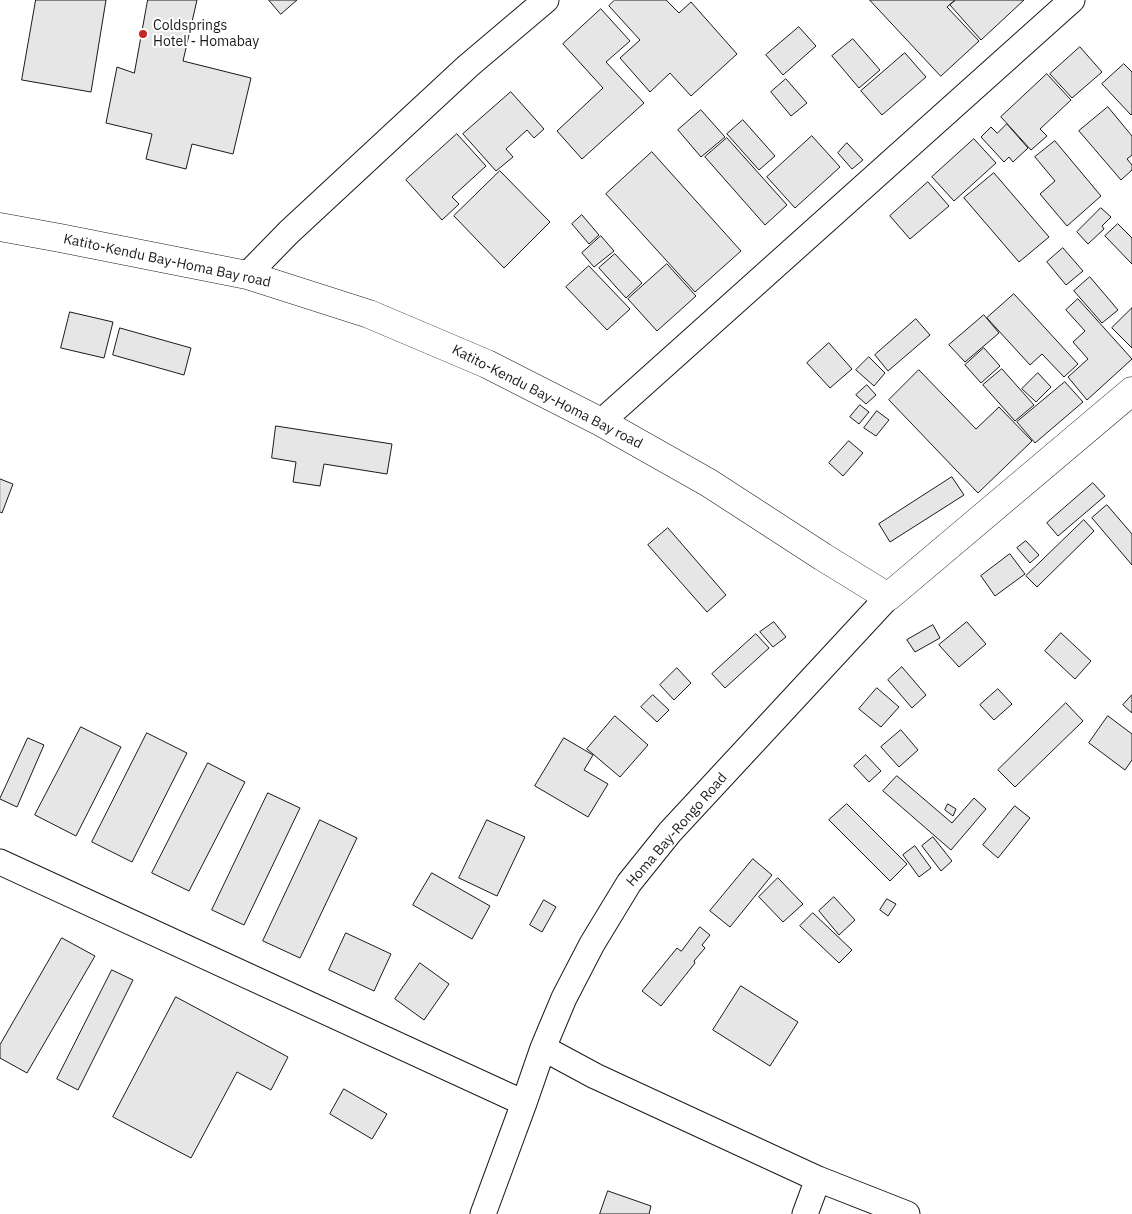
<!DOCTYPE html>
<style>
body{margin:0}
canvas{display:block;background:#fff}
</style>
<canvas width="1132" height="1214"></canvas>
<script>
const c = document.querySelector('canvas').getContext('2d');
c.lineJoin = 'round';
function fillPath(path, color) { c.fillStyle = color; c.fill(path, 'evenodd'); }
function trace(path, color, width, dash) { c.strokeStyle = color; c.lineWidth = width; c.lineCap = dash ? 'butt' : 'round'; c.setLineDash(dash || []); c.stroke(path); }
function label(font, color, halo, rows, align = 'center') {
  c.font = font + ' "IBM Plex Sans",sans-serif'; c.lineWidth = 4; c.setLineDash([]); c.textBaseline = 'middle'; c.strokeStyle = halo; c.fillStyle = color; for (const [text, x, y, turn = 0] of rows) {
    c.save(); c.translate(x, y); c.rotate((+turn || 0) * Math.PI / 180); c.textAlign = isNaN(turn) ? turn : align; if (halo) c.strokeText(text, 0, 0); c.fillText(text, 0, 0); c.restore();
  }
}
const building = new Path2D(`
 M 36,0 L 106,0 L 91,92 L 22,80 Z
 M 148,0 L 197,0 L 183,61 L 251,78 L 233,154 L 192,144 L 186,169 L 146,159 L 152,134 L 106,123 L 117,67 L 134,73 Z
 M 269,0 L 297,0 L 281,14 Z
 M 615,0 L 666,0 L 679,13 L 691,2 L 737,54 L 691,96 L 670,73 L 650,92 L 620,58 L 640,40 L 609,6 Z
 M 870,0 L 955,0 L 947,7 L 979,41 L 941,76 Z
 M 956,0 L 1024,0 L 981,40 L 950,5 Z
 M 601,9 L 630,41 L 606,62 L 644,103 L 582,159 L 557,131 L 603,88 L 563,44 Z
 M 799,27 L 816,46 L 783,75 L 766,55 Z
 M 853,39 L 880,70 L 859,88 L 832,56 Z
 M 1080,47 L 1102,72 L 1072,98 L 1050,74 Z
 M 905,53 L 926,77 L 882,115 L 861,91 Z
 M 1124,64 L 1132,72 L 1132,114 L 1131,115 L 1102,84 Z
 M 1047,74 L 1071,100 L 1040,129 L 1047,136 L 1031,150 L 1001,117 Z
 M 786,79 L 807,103 L 791,116 L 771,92 Z
 M 511,92 L 544,129 L 534,138 L 527,130 L 506,149 L 513,157 L 496,171 L 463,134 Z
 M 1108,107 L 1132,136 L 1132,155 L 1127,159 L 1132,165 L 1132,170 L 1121,180 L 1079,131 Z
 M 701,110 L 725,137 L 701,157 L 678,130 Z
 M 743,120 L 775,156 L 759,170 L 727,134 Z
 M 1007,124 L 1028,148 L 1013,162 L 1009,157 L 1004,162 L 981,137 L 991,127 L 997,133 Z
 M 457,134 L 486,166 L 452,197 L 459,204 L 442,220 L 406,180 Z
 M 812,136 L 840,167 L 795,208 L 767,177 Z
 M 727,138 L 787,205 L 765,225 L 705,157 Z
 M 974,139 L 996,163 L 954,201 L 932,177 Z
 M 1055,141 L 1101,196 L 1067,226 L 1040,194 L 1055,181 L 1035,157 Z
 M 847,143 L 863,160 L 852,169 L 838,153 Z
 M 652,152 L 741,251 L 695,292 L 606,194 Z
 M 500,171 L 550,222 L 504,268 L 454,216 Z
 M 994,173 L 1049,237 L 1019,262 L 964,198 Z
 M 928,182 L 949,206 L 910,239 L 890,216 Z
 M 1101,208 L 1111,217 L 1102,226 L 1104,229 L 1088,244 L 1077,232 Z
 M 582,215 L 599,235 L 589,244 L 572,224 Z
 M 1118,224 L 1132,238 L 1132,264 L 1105,236 Z
 M 601,236 L 614,251 L 594,267 L 582,253 Z
 M 1063,248 L 1083,271 L 1066,285 L 1047,262 Z
 M 615,254 L 642,283 L 626,298 L 599,268 Z
 M 667,264 L 696,296 L 657,331 L 628,299 Z
 M 589,266 L 630,309 L 607,330 L 566,287 Z
 M 1090,277 L 1118,310 L 1102,323 L 1074,291 Z
 M 1014,294 L 1078,364 L 1064,377 L 1042,354 L 1030,365 L 987,318 Z
 M 1078,299 L 1132,359 L 1087,400 L 1068,377 L 1088,359 L 1073,342 L 1085,331 L 1066,310 Z
 M 1132,308 L 1132,348 L 1112,328 Z
 M 70,312 L 113,322 L 104,358 L 61,348 Z
 M 984,315 L 999,333 L 965,362 L 949,345 Z
 M 916,319 L 930,335 L 888,371 L 875,355 Z
 M 120,328 L 191,348 L 184,375 L 113,355 Z
 M 829,343 L 852,369 L 830,388 L 807,363 Z
 M 984,348 L 1000,366 L 981,383 L 965,365 Z
 M 869,357 L 885,373 L 874,386 L 856,370 Z
 M 1002,369 L 1034,405 L 1015,421 L 983,385 Z
 M 919,370 L 976,429 L 999,407 L 1032,441 L 978,493 L 889,400 Z
 M 1038,373 L 1051,387 L 1036,402 L 1022,389 Z
 M 1065,382 L 1083,402 L 1035,443 L 1017,422 Z
 M 867,385 L 876,395 L 866,404 L 856,395 Z
 M 860,405 L 869,412 L 859,424 L 850,417 Z
 M 877,411 L 889,420 L 876,436 L 864,428 Z
 M 276,426 L 392,444 L 387,474 L 324,464 L 320,486 L 293,482 L 296,462 L 272,458 Z
 M 849,441 L 863,453 L 843,476 L 829,463 Z
 M 952,477 L 964,495 L 890,542 L 879,524 Z
 M 0,479 L 13,484 L 2,513 L 0,512 Z
 M 1093,483 L 1105,496 L 1058,536 L 1047,523 Z
 M 1107,505 L 1132,534 L 1132,565 L 1092,518 Z
 M 1084,520 L 1094,531 L 1037,587 L 1026,576 Z
 M 668,528 L 726,595 L 707,612 L 648,545 Z
 M 1026,541 L 1039,555 L 1030,563 L 1017,548 Z
 M 1010,554 L 1025,574 L 995,596 L 981,576 Z
 M 774,622 L 786,637 L 773,647 L 760,632 Z
 M 967,622 L 986,644 L 959,667 L 939,645 Z
 M 933,625 L 940,638 L 915,652 L 907,640 Z
 M 1061,633 L 1091,661 L 1075,679 L 1045,651 Z
 M 756,634 L 769,648 L 725,688 L 712,674 Z
 M 902,667 L 926,695 L 912,708 L 888,680 Z
 M 677,668 L 691,683 L 674,700 L 660,685 Z
 M 877,688 L 899,707 L 881,727 L 859,709 Z
 M 998,689 L 1012,704 L 994,720 L 980,705 Z
 M 653,695 L 669,710 L 657,722 L 641,707 Z
 M 1132,695 L 1132,713 L 1123,705 Z
 M 1066,703 L 1083,721 L 1015,787 L 998,770 Z
 M 615,716 L 648,745 L 620,777 L 587,749 Z
 M 1108,716 L 1132,734 L 1132,760 L 1125,770 L 1089,743 Z
 M 81,727 L 121,747 L 76,836 L 35,815 Z
 M 901,730 L 918,750 L 899,767 L 881,747 Z
 M 147,733 L 187,753 L 132,862 L 92,842 Z
 M 28,738 L 44,745 L 17,807 L 0,799 Z
 M 564,738 L 593,755 L 584,770 L 608,784 L 588,817 L 535,786 Z
 M 866,755 L 881,771 L 869,782 L 854,766 Z
 M 208,763 L 245,782 L 189,891 L 152,873 Z
 M 897,776 L 952,823 L 974,798 L 986,809 L 951,850 L 883,791 Z
 M 268,793 L 300,808 L 244,925 L 212,910 Z
 M 847,804 L 907,864 L 890,881 L 829,820 Z
 M 948,804 L 956,809 L 953,816 L 945,810 Z
 M 1015,806 L 1030,818 L 998,858 L 983,845 Z
 M 320,820 L 357,838 L 300,958 L 263,941 Z
 M 487,820 L 525,837 L 497,896 L 459,878 Z
 M 933,837 L 952,861 L 941,871 L 922,846 Z
 M 915,846 L 931,868 L 919,877 L 903,855 Z
 M 753,859 L 772,875 L 730,927 L 710,911 Z
 M 432,873 L 490,906 L 472,939 L 413,905 Z
 M 778,878 L 803,904 L 783,922 L 759,897 Z
 M 834,897 L 855,920 L 839,935 L 819,911 Z
 M 887,899 L 896,904 L 888,916 L 880,910 Z
 M 544,900 L 556,907 L 542,932 L 530,925 Z
 M 813,913 L 852,950 L 839,963 L 800,926 Z
 M 700,927 L 710,935 L 702,945 L 705,948 L 694,961 L 695,963 L 661,1006 L 642,991 L 677,948 L 681,951 Z
 M 346,933 L 391,954 L 374,991 L 329,970 Z
 M 62,938 L 95,956 L 27,1073 L 0,1058 L 0,1045 Z
 M 420,963 L 449,984 L 424,1020 L 395,999 Z
 M 112,970 L 133,980 L 78,1090 L 57,1079 Z
 M 741,986 L 798,1022 L 770,1066 L 713,1030 Z
 M 176,997 L 288,1057 L 271,1090 L 237,1072 L 191,1158 L 113,1117 Z
 M 344,1089 L 387,1114 L 372,1139 L 330,1114 Z
 M 608,1191 L 651,1206 L 649,1214 L 600,1214 Z`);
const minor = new Path2D(`
 M 247,275 L 289,232 L 468,66 L 546,0
 M 601,422 L 1072,0
 M 0,862 L 524,1103
 M 543,1048 L 595,1076 L 818,1179 L 907,1214
 M 483,1214 L 524,1103 L 543,1048 L 564,998 L 592,944 L 629,883 L 670,832 L 888,597
 M 805,1214 L 818,1179`);
const trunk = new Path2D(`
 M 0,227 L 60,238 L 247,275 L 369,314 L 487,364 L 601,422 L 709,483 L 823,557 L 888,597 L 1132,391`);
const markers = [
 [143,34,5,"#c62828"]
];
const poiNames = [
 ["Coldsprings",153,26],
 ["Hotel - Homabay",153,42]
];
const streetNames = [
 ["Katito-Kendu Bay-Homa Bay road",167,261,12],
 ["Katito-Kendu Bay-Homa Bay road",547,397,27],
 ["Homa Bay-Rongo Road",677,830,-49]
];
fillPath(building, '#e6e6e6');
trace(building, '#1a1a1a', 1);
trace(minor, '#1a1a1a', 27);
trace(trunk, '#1a1a1a', 29);
trace(minor, '#fff', 25);
trace(trunk, '#fff', 28);
for (const [x, y, r, color] of markers) { const dot = new Path2D(); dot.arc(x, y, r, 0, 2 * Math.PI); c.fillStyle = color; c.fill(dot); trace(dot, '#fff', 2); }
label('14px', '#1a1a1a', '#fff', poiNames, 'left');
label('14px', '#1a1a1a', '#fff', streetNames);
</script>
